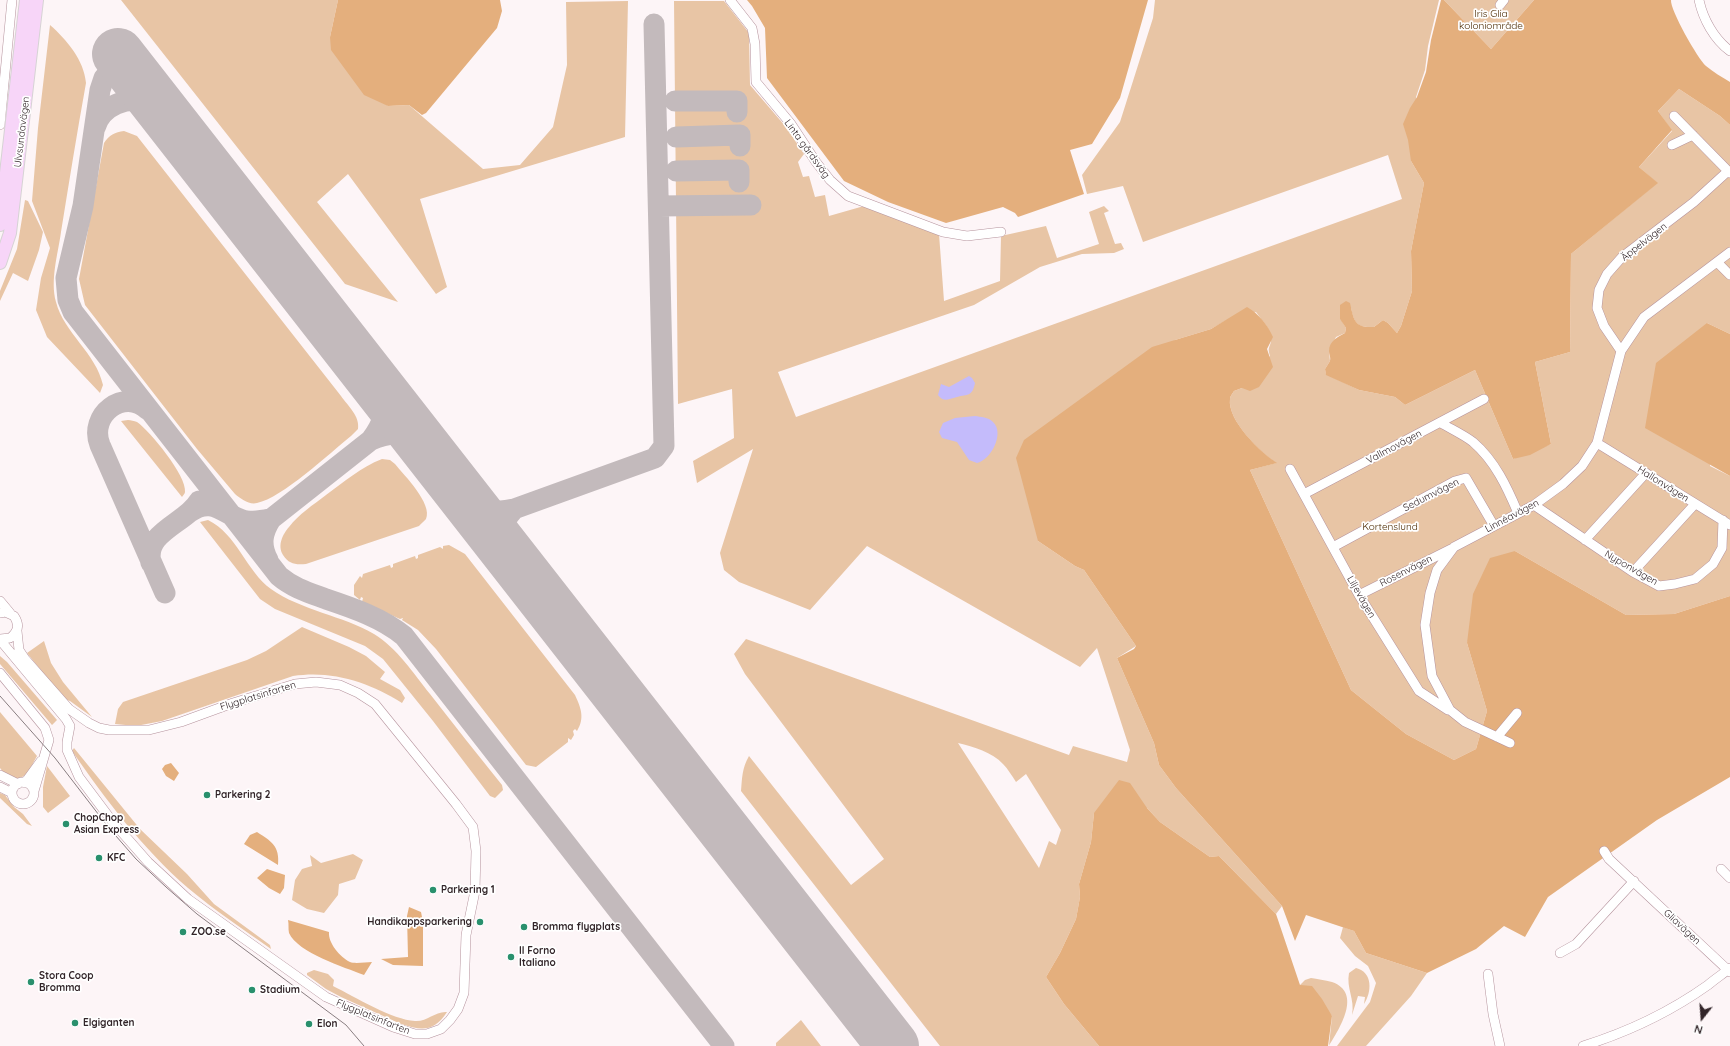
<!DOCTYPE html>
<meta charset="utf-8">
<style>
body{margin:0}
#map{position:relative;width:1730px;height:1046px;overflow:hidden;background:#fdf5f7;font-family:Quicksand,sans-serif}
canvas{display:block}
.north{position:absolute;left:1682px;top:998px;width:40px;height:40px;-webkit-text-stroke:3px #fff;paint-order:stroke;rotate:197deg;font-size:11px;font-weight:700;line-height:16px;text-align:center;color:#322529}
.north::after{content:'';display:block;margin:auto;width:14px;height:18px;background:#322529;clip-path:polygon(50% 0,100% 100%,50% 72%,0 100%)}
</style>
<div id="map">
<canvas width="1730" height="1046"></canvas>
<div class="north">N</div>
</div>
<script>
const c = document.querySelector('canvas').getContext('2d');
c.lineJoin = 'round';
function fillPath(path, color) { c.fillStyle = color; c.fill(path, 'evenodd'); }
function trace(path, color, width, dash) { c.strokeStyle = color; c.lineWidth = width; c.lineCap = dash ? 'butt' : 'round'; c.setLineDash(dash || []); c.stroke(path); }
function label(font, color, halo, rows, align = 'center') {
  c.font = font + ' Quicksand,sans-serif'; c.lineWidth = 3.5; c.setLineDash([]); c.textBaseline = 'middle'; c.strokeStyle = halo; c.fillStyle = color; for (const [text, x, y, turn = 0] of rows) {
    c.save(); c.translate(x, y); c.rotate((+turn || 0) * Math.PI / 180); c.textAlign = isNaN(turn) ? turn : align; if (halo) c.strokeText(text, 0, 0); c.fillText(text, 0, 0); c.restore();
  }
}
const green = new Path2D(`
 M 121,0 L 338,0 L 330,37 L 388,106 L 409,105 L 483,169 L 520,165 L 553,127 L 567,65 L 566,2 L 628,1 L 625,137 L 420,199 L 447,287 L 436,294 L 348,174 L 317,202 L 398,302 L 345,284 Z
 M 1155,0 L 1439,0 L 1428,46 L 1425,70 L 1416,97 L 1416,106 L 1411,161 L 1424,183 L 1411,251 L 1412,291 L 1401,326 L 1397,333 L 1388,323 L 1383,320 L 1374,327 C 1357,328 1354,323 1351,308 L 1340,318 L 1346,328 L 1345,333 L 1336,337 L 1329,351 L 1330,361 L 1325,369 L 1326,374 L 1359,390 L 1395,397 L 1405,405 L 1475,370 L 1513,459 L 1551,444 L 1535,362 L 1570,352 L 1571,254 L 1657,183 L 1639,167 L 1672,131 L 1658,111 L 1679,89 L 1720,116 L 1730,125 L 1730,334 L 1707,323 L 1710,466 L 1730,476 L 1730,596 L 1674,614 L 1626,615 L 1515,551 L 1467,643 L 1487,711 L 1476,749 L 1454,760 L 1406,734 L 1351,690 L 1250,470 L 1276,463 C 1261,453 1227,420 1230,399 C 1230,396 1233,393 1234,391 L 1242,388 L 1270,356 C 1267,347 1270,348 1271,341 C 1272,329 1262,321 1256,312 L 1225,321 L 1211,329 L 1175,340 L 1038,541 L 1075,566 L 1084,570 L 1136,646 L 1117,658 L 1154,743 L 1159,765 L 1176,788 L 1282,906 L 1276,914 L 1219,856 L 1210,857 L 1160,822 L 1147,808 L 1094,813 L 1091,842 L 1079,884 L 1080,897 L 1076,919 L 1060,953 L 1046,977 L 1064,1004 L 1099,1046 L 940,1046 L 741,791 C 742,778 742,768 749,756 L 851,885 L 884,859 L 745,674 L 734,654 L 746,639 L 1069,755 L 1073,746 L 1127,762 L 1130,750 L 1097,648 L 1080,667 L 867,546 L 810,610 L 739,582 L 724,570 L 720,553 L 753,449 L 697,483 L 693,461 L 734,438 L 732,389 L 678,404 L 674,1 L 724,1 L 749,33 L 750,85 L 786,127 L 804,154 L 798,162 L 803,177 L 809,176 L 815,197 L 825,195 L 829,216 L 864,206 L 939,234 L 944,301 L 1000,281 L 1001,236 L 1046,226 L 1057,258 L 1099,244 L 1089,212 L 1104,206 L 1109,211 L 1104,213 L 1115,244 L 1121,243 L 1124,249 L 1114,253 L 1082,254 L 1040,267 L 974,305 L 778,372 L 796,417 L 1402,199 L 1388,155 L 1143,242 L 1123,186 L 1087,194 L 1082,175 L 1120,122 L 1153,18 ZM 958,743 C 974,747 992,752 1003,764 C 1008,769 1012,776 1016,782 L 1026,774 L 1061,830 L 1056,845 L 1049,841 L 1039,868 Z
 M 1444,0 L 1534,0 L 1491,49 Z
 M 50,25 C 67,40 84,60 86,83 C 77,133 69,182 61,232 C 58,254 50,280 56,302 C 64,333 96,353 103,385 L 100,393 L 47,337 L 36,310 L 41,278 L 50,248 L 32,201 L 38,128 Z
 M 124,131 L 137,136 L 341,396 C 348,406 360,416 358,429 L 351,436 C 330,453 282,498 257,503 C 249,505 241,499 235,494 L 197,449 L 85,305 L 79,279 L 104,143 C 109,135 115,132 124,131 Z
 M 25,200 L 28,201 L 43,232 L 39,250 L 28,281 L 13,273 L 0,301 L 0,291 L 17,249 Z
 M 128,420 C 131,420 134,421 137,422 C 150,431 187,476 185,492 C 185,494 183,495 182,497 L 121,421 Z
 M 382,459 L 390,460 L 395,464 C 404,475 433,504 426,519 C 424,521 421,524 419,526 L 306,564 C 295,565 289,564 283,555 C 277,545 283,534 289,527 C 299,514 313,505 326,495 C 344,482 361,467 382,459 Z
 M 208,520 C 237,534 246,571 271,589 C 300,610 344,616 374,634 C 397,648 414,674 430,694 C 454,725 478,755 502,785 L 503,790 L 495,798 L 490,796 L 433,721 L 383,659 L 365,646 L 275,609 L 260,599 L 200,522 Z
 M 449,545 L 465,554 L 575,695 C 581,708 585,718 577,731 L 575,729 L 573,731 L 574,735 L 571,740 L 568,738 L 568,742 L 536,767 L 526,765 L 436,649 L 418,630 L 402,620 L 403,618 L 400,619 L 362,602 L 363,598 L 361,597 L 360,600 L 354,595 L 354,585 L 360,576 L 362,578 L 363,574 L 390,565 L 391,568 L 393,567 L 393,564 L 415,556 L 416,559 L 418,558 L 418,555 L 440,547 L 443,549 L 443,546 Z
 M 302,627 L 349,647 L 366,656 L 385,672 L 380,679 L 400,690 L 405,698 L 402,703 C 369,682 332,670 293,676 L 162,721 L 136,726 L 115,724 L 118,709 L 123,702 L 247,660 L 266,651 Z
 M 44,641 L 51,663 L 63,682 L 92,717 L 70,701 L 64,699 L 27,653 Z
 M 0,656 L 7,662 L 57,720 L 52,725 L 0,664 Z
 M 0,712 L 37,756 C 34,761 31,768 27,773 C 19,783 6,777 0,768 Z
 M 74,748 L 140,829 L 187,874 L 214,904 L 270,945 L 271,949 C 243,929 214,910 188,888 C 142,848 106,800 72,751 Z
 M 47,766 L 70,796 L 48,813 L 43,807 L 43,787 Z
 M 0,793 L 5,795 L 14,807 L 23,814 L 32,826 L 27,824 L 0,798 Z
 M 353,854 L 363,860 L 355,879 L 339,884 L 338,895 L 324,913 L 307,909 L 292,900 L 295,880 L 302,869 L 312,866 L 310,855 L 321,863 Z
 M 1343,927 L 1354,931 L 1366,953 L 1427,973 L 1411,996 L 1366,1046 L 1337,1046 L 1370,1002 L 1376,983 L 1368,966 L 1355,956 L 1340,938 Z
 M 1356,968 C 1373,972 1372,992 1364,1004 L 1365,997 L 1358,996 L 1352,1015 C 1355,999 1346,988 1349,973 Z
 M 314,970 L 328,974 L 334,980 L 333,986 C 355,997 393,1020 415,1021 C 427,1022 435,1011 447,1012 C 434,1032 422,1031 401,1024 L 341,997 L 326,989 L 307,975 L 307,973 Z
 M 1311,978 C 1317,979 1325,980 1332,982 C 1363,993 1339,1029 1329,1046 L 1332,1016 L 1300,985 L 1305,980 Z
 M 801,1020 L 821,1046 L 776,1046 L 776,1043 Z`);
const forest = new Path2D(`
 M 338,0 L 500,0 L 502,11 L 497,28 L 426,113 L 422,115 L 409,105 L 388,106 L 364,95 L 331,50 L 330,37 Z
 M 747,0 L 1148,0 L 1120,98 L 1092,144 L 1070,150 L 1084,194 L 1018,217 L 1015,213 L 1003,207 L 946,223 L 888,202 L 844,181 L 767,78 L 765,28 L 752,6 Z
 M 1441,0 L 1444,0 L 1491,49 L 1534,0 L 1671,0 C 1670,10 1698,59 1706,66 C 1713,72 1722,77 1730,82 L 1730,125 L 1720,116 L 1679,89 L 1658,111 L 1672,130 L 1639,167 L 1658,183 L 1571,254 L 1570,352 L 1535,362 L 1551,444 L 1530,455 L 1513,459 L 1475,370 L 1405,405 L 1395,397 L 1359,390 L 1326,375 L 1325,369 L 1330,361 C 1331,357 1329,355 1329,351 C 1329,341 1338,337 1345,333 L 1346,328 L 1340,319 L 1340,305 L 1346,301 L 1350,303 C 1354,320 1354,328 1374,327 L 1383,320 L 1388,323 L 1397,333 L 1401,326 L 1412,291 L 1411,251 L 1424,183 L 1411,161 L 1408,140 L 1403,124 L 1410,108 L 1417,97 L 1426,72 L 1431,40 Z
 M 1247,307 C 1259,314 1267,324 1273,337 L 1267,349 L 1273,367 L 1259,387 L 1250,391 L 1242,388 L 1234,391 C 1233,393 1230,396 1230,399 C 1227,420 1261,453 1277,463 L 1250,470 L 1351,690 L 1406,734 L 1454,760 L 1476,749 L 1487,711 L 1467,643 L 1473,594 L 1490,558 L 1515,551 L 1626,615 L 1674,614 L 1730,596 L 1730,777 L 1657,820 L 1548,897 L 1525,937 L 1504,926 L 1476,949 L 1427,973 L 1366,953 L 1354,931 L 1306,915 L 1295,941 L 1282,906 L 1176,788 L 1159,765 L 1154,743 L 1117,658 L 1134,649 L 1136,646 L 1084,570 L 1075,566 L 1038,541 L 1016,458 L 1024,440 L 1152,347 L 1211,329 Z
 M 1707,323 L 1730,334 L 1730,476 L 1645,428 L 1656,363 Z
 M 171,763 L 179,773 L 174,781 L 166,776 L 162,769 L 165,765 Z
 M 1119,780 L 1130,783 L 1147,808 L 1160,822 L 1210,857 L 1219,856 L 1276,914 L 1300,985 L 1312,986 L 1322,999 L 1332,1016 L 1328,1046 L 1099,1046 L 1064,1004 L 1046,977 L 1060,953 L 1076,919 L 1080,897 L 1079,884 L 1091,842 L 1094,813 Z
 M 257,832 C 271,841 280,846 278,865 L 244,844 L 250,835 Z
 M 267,869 L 285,875 L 284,888 L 280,894 L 269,888 L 257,878 Z
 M 409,907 L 421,912 L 423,922 L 423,966 L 393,965 L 381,959 L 408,957 L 407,916 Z
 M 288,920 L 329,932 C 328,943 340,957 350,962 C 355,964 366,962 372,962 L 364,975 C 344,967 298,953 289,933 C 288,929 289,924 288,920 Z`);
const water = new Path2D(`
 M 969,376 L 972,378 L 975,383 C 972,397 968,394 957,397 C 948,399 944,403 938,395 L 941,384 L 949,387 Z
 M 975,416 C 981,417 988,417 993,422 C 1005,433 991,460 977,463 L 969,460 L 957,442 L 942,438 L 939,432 L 943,423 L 955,418 Z`);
const taxiway = new Path2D(`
 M 133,72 L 124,66 L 113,68 L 104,78 L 100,90 L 83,206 L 66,278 L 68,300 L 73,312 L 279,576 C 293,588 310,593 326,599 C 353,608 382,618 404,636 L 724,1046
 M 675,101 L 737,101 L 737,112
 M 95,128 C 101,106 128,95 148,103 C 156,106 162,112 169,118
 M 676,137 L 740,135 L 740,146
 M 676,171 L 739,170 L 739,182
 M 659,206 L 751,205
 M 382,392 C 386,414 384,422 371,440 C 392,431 402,433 422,442
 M 148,410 C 124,387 88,415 100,445 L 165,593
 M 467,500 C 487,514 490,513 514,509 C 500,525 497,533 507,552
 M 514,509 L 655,458 L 664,446 L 654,24
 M 190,512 C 214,495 225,517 246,521 C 254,522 263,520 271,519 C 262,533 260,545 268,560
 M 271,519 L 371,440
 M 151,563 C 143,532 187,523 199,501`);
const runway = new Path2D(`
 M 118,54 L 893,1046`);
const minor = new Path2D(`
 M 730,0 L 752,28 L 755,44 L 756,82 L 791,124 L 816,162 L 830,180 L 848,196 L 943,232 L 967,236 L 1001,232
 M 1699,0 C 1703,19 1714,39 1730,51
 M 1500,5 L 1504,0
 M 1674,116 L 1730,173
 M 0,125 L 12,0
 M 1672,145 L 1693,135
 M 1718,263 L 1730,275
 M 1621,351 L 1604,326 L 1597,308 L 1599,290 L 1607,274 L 1622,257 L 1694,202 L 1728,171
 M 1441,423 C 1451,429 1464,435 1473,442 C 1495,461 1507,487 1518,513
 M 1597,443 L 1730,525
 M 1290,469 L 1359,595 L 1419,691 L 1448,710
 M 1304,494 L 1484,399
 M 1534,505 L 1633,572 L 1659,586 L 1675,584 L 1695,579 L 1713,564 L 1722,548 L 1723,520
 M 1585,540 L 1646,473
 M 1333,547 L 1455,481 L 1466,478 L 1494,526
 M 1633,572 L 1695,504
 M 1359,595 L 1451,549
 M 0,601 L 10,613
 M 0,613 L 5,612 L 14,616 C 20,625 18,632 10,638 L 0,639
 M 0,640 L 66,719 L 70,726 L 67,742 L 67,750 L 79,777 L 112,821 L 148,862 L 188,899 L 326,997 L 393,1027 L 415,1034 L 427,1034 L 441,1029 L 450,1020 L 458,1009 L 464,993 L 466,935 L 475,891 L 476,851 L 473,827 L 456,804 L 375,704 L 358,693 L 340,685 L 316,682 L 295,684 L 233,703 L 181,722 L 149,730 L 109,730 L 99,728 L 89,723 L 69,709 L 25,659 L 19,650 L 17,631
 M 0,673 L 45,728 L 49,740 L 34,791
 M 1497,737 L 1517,713
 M 1510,743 L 1465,722 L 1450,710 L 1432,676 L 1425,625 L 1430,593 L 1437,570 L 1454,547 L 1534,505 L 1563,484 L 1582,466 L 1597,443 L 1621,351 L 1644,317 L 1730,252
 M 0,775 L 18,784
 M12 793a11 11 0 1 1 22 0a11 11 0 1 1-22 0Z
 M 25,783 L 41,761
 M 0,787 L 12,793
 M 1604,851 L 1609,859 L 1730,972
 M 1721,869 L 1730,878
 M 1560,953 L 1576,944 L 1634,881
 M 1488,974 L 1493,1014 L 1500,1046
 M 1583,1046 C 1628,1032 1670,1012 1708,985 C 1715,979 1723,974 1730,968`);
const major = new Path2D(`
 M 0,225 L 26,0
 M 0,263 L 10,233 L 37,0`);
const tram = new Path2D(`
 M 0,696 L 55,758 L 109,828 L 136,859 L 166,887 L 197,914 L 346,1025 L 364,1046`);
const markers = [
 [207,795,4,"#29906d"],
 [66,824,4,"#29906d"],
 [99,858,4,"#29906d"],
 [433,890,4,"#29906d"],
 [480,922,4,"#29906d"],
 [524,927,4,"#29906d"],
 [183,932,4,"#29906d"],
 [511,957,4,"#29906d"],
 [31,982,4,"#29906d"],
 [252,990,4,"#29906d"],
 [75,1023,4,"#29906d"],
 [309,1024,4,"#29906d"]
];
const parkNames = [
 ["Iris Glia",1491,14],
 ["koloniområde",1491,26],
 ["Kortenslund",1390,527]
];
const streetNames = [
 ["Ulvsundavägen",22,132,-83],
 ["Linta gårdsväg",807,149,54],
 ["Äppelvägen",1644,242,-38],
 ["Vallmovägen",1394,447,-28],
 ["Hallonvägen",1663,484,32],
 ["Sedumvägen",1431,495,-27],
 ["Linnéavägen",1512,516,-28],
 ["Nyponvägen",1631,568,30],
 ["Rosenvägen",1406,571,-27],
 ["Liljevägen",1361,597,60],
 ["Flygplatsinfarten",258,696,-17],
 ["Gliavägen",1682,927,43],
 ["Flygplatsinfarten",373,1017,22]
];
const poiNames = [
 ["Parkering 2",215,795],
 ["ChopChop",74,818],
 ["Asian Express",74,830],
 ["KFC",107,858],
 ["Parkering 1",441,890],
 ["Handikappsparkering",472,922,"right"],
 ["Bromma flygplats",532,927],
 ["ZOO.se",191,932],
 ["Il Forno",519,951],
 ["Italiano",519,963],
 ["Stora Coop",39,976],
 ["Bromma",39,988],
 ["Stadium",260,990],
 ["Elgiganten",83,1023],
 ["Elon",317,1024]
];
fillPath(green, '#e8c5a5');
fillPath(forest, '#e4af7d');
fillPath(water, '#c4bbfb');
trace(taxiway, '#c3babc', 21);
trace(runway, '#c3babc', 52);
trace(minor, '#b5939d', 10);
trace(major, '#d6d3d4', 14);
trace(minor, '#fff', 9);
trace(major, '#f7d5f8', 12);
trace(tram, '#897e81', 1);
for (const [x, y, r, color] of markers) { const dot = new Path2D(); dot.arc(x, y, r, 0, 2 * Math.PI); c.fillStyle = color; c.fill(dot); trace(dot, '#fff', 1.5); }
label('10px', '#4b2a00', '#fff', parkNames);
label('10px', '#322529', '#fff', streetNames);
label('bold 10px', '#322529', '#fff', poiNames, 'left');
</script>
